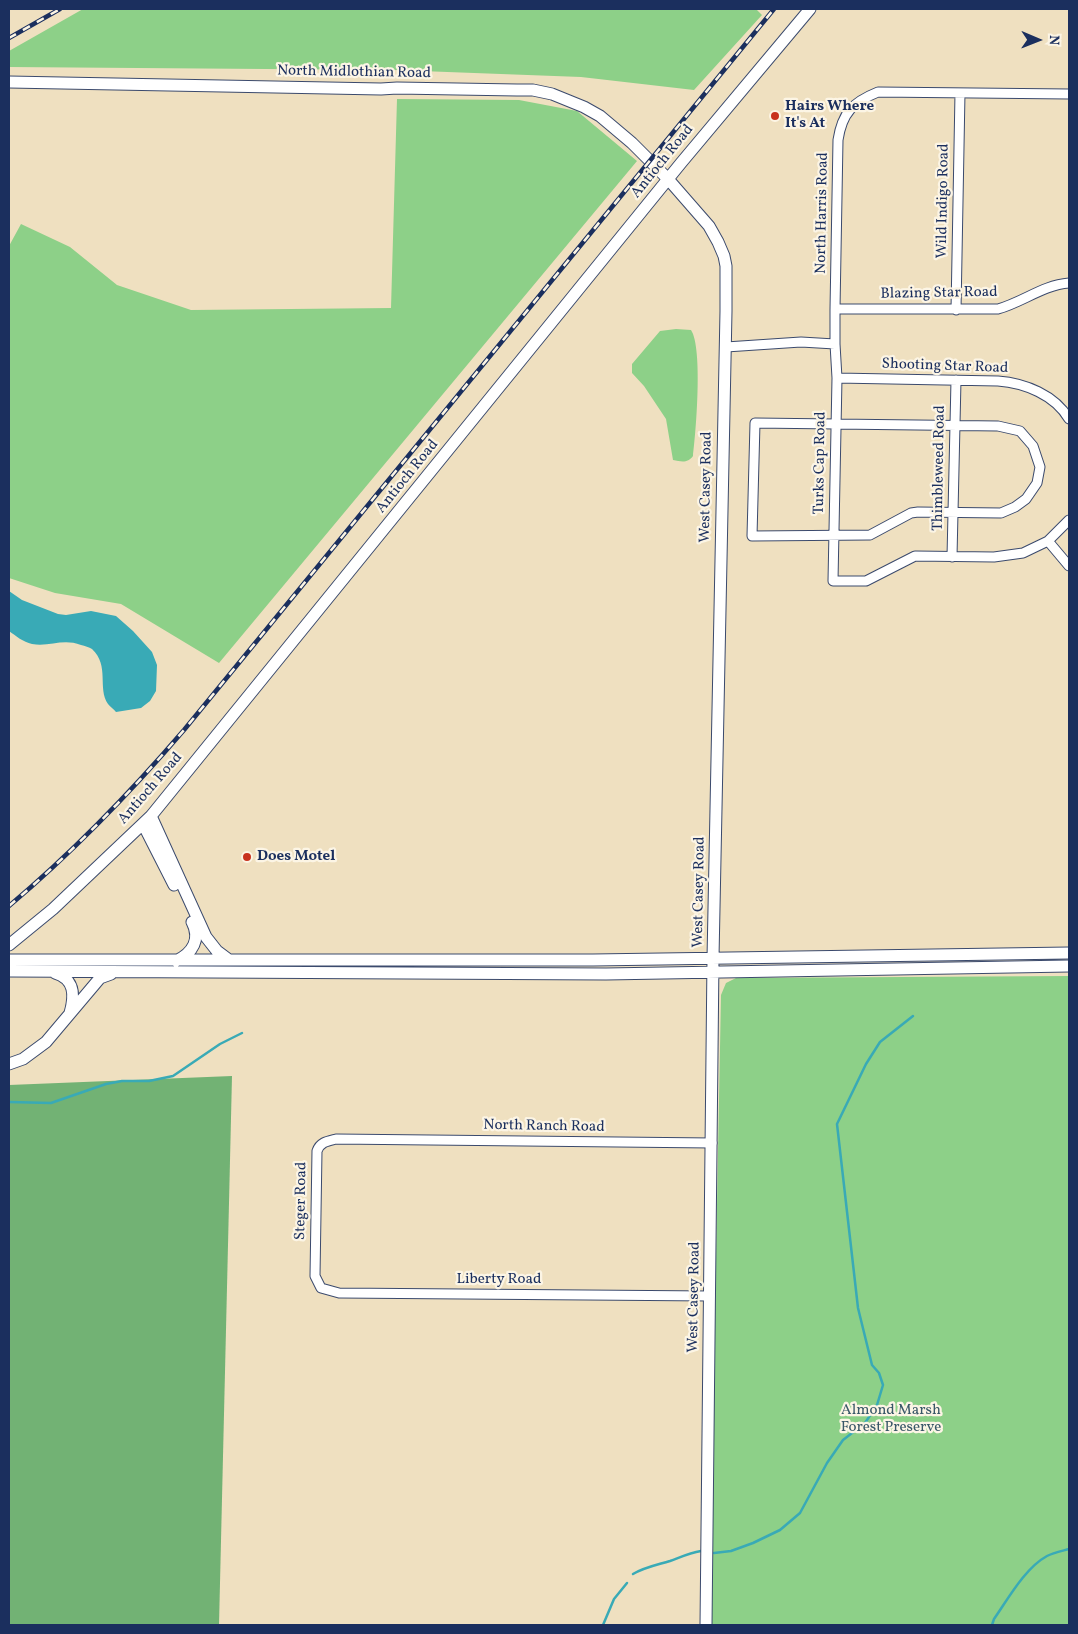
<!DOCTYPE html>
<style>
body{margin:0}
#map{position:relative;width:1078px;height:1634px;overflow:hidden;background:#efe0c0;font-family:Vollkorn,serif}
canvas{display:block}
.frame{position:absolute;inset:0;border:10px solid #1b2f5e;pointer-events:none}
.north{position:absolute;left:1013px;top:15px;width:50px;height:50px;-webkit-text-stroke:4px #fcf5e5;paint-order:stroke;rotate:91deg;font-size:14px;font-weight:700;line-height:20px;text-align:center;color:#1b2f5e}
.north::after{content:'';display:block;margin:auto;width:18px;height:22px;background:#1b2f5e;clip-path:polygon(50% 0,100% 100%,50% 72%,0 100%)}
</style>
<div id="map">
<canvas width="1078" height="1634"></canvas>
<div class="frame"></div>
<div class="north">N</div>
</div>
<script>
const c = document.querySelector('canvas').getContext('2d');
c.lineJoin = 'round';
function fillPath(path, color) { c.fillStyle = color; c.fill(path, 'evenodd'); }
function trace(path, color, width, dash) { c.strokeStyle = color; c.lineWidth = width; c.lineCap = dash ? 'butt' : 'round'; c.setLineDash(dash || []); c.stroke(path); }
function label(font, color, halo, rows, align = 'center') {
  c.font = font + ' Vollkorn,serif'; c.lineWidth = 4.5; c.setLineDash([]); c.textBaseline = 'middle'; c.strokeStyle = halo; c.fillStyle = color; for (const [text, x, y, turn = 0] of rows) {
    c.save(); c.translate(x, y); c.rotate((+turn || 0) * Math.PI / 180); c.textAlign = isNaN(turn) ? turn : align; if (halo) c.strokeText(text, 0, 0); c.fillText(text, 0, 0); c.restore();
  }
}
const green = new Path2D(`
 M 83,9 L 756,9 L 762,15 L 694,90 L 581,77 L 394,70 L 9,67 L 9,51 Z
 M 397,99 L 519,100 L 577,111 L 637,161 L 219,663 L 121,604 L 55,593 L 9,578 L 9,246 L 21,224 L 70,247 L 117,285 L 191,310 L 391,308 Z
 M 676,329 L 691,330 C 703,348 696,432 693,456 C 688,463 682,462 673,460 L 666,419 L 644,386 L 632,373 L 632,364 L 660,331 Z
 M 1069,976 L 1069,1625 L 709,1625 L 721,995 L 726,983 L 736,978 Z`);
const forest = new Path2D(`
 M 232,1076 L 219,1625 L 9,1625 L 9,1085 Z`);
const water = new Path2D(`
 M 9,591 L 22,600 L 58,614 L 66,615 L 91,611 L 116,616 L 133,631 L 152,652 L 157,665 L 156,691 L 150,701 L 141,708 L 116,712 C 114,709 110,707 108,704 C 97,688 110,666 92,649 C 89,647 85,646 81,645 C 63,638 50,647 32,644 C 23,642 16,636 9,631 Z`);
const stream = new Path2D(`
 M 9,1102 L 51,1103 L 106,1084 L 122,1081 L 149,1081 L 173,1076 L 220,1044 L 242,1033
 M 714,1553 L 731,1551 L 753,1543 L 780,1530 L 800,1513 L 827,1463 L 843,1440 L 865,1423 L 877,1405 L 883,1385 L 879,1373 L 872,1365 L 858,1308 L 837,1124 L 866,1064 L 880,1042 L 913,1016
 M 633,1574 C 645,1567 657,1565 670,1561 C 681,1557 689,1553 701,1551
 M 603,1625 L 614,1599 L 627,1583
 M 992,1625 L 994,1619 C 1008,1599 1025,1568 1047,1556 C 1053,1553 1062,1551 1069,1549`);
const minor = new Path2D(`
 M 835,309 L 998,309 C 1023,302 1043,285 1069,283
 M 956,310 L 960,93
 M 835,344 L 837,378 L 833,581 L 866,581 L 915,556 L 994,557 L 1023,553 L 1048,541 L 1069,520
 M 726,347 L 801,342 L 835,344 L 835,309 L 838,140 C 842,113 853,102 878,92 L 1069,94
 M 837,378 L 998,381 C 1025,383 1055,395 1069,419
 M 755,423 L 998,426 L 1020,431 L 1033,446 L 1040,467 L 1037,483 L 1026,499 L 1015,507 L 1001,513 L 918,512 L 911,513 L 870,535 L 752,536 Z
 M 1048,541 L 1069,566
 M 952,557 L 956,380
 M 710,1296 L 339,1293 L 321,1288 L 315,1276 L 317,1151 C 320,1142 328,1141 336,1139 L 712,1143`);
const major = new Path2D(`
 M 9,82 L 381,89 L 397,88 L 517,90 L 533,90 L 552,94 L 584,107 L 600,116 L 632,143 L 668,179 L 709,226 L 718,242 L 724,256 L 726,266 L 726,311 L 713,958 L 706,1625
 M 151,816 L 206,937 L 217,951 L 229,960
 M 143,824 L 174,885
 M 9,945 L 53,909 L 151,816 L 681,163 L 810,9
 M 9,960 L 593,960 L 1069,953
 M 176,961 C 193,953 201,939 192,922
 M 9,971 L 606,974 L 1069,966
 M 55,973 C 75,979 75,995 70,1013
 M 9,1064 L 23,1059 L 46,1042 L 100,978 L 111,974`);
const rail = new Path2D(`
 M 9,38 L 60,9
 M 9,906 C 73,852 130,793 184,730 L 774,9`);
const markers = [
 [775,116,5,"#c8321e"],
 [247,857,5,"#c8321e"]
];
const streetNames = [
 ["North Midlothian Road",354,73,1],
 ["Antioch Road",663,162,-51],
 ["Wild Indigo Road",944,201,-89],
 ["North Harris Road",823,213,-89],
 ["Blazing Star Road",939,294,-1],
 ["Shooting Star Road",945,367,2],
 ["Turks Cap Road",821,463,-89],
 ["Thimbleweed Road",940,468,-89],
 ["Antioch Road",408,477,-51],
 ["West Casey Road",707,487,-89],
 ["Antioch Road",151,789,-49],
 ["West Casey Road",700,892,-89],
 ["North Ranch Road",544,1127,1],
 ["Steger Road",302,1201,-89],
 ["Liberty Road",499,1280],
 ["West Casey Road",695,1297,-89]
];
const poiNames = [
 ["Hairs Where",785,107],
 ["It's At",785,124],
 ["Does Motel",257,857]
];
const parkNames = [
 ["Almond Marsh",891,1411],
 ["Forest Preserve",891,1428]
];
fillPath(green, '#8dd088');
fillPath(forest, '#72b274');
fillPath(water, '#39aab6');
trace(stream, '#39aab6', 2.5);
trace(minor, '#3b4a6d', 11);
trace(major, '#3b4a6d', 13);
trace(minor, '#fff', 9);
trace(major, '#fff', 11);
trace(rail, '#1b2f5e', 4.5);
trace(rail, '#fcf5e5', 2.5, [8]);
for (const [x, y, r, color] of markers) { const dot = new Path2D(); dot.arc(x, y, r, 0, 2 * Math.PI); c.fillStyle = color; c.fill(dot); trace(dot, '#fcf5e5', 2); }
label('15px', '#1b2f5e', '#fcf5e5', streetNames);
label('bold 15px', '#1b2f5e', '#fcf5e5', poiNames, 'left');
label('15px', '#385768', '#fcf5e5', parkNames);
</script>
